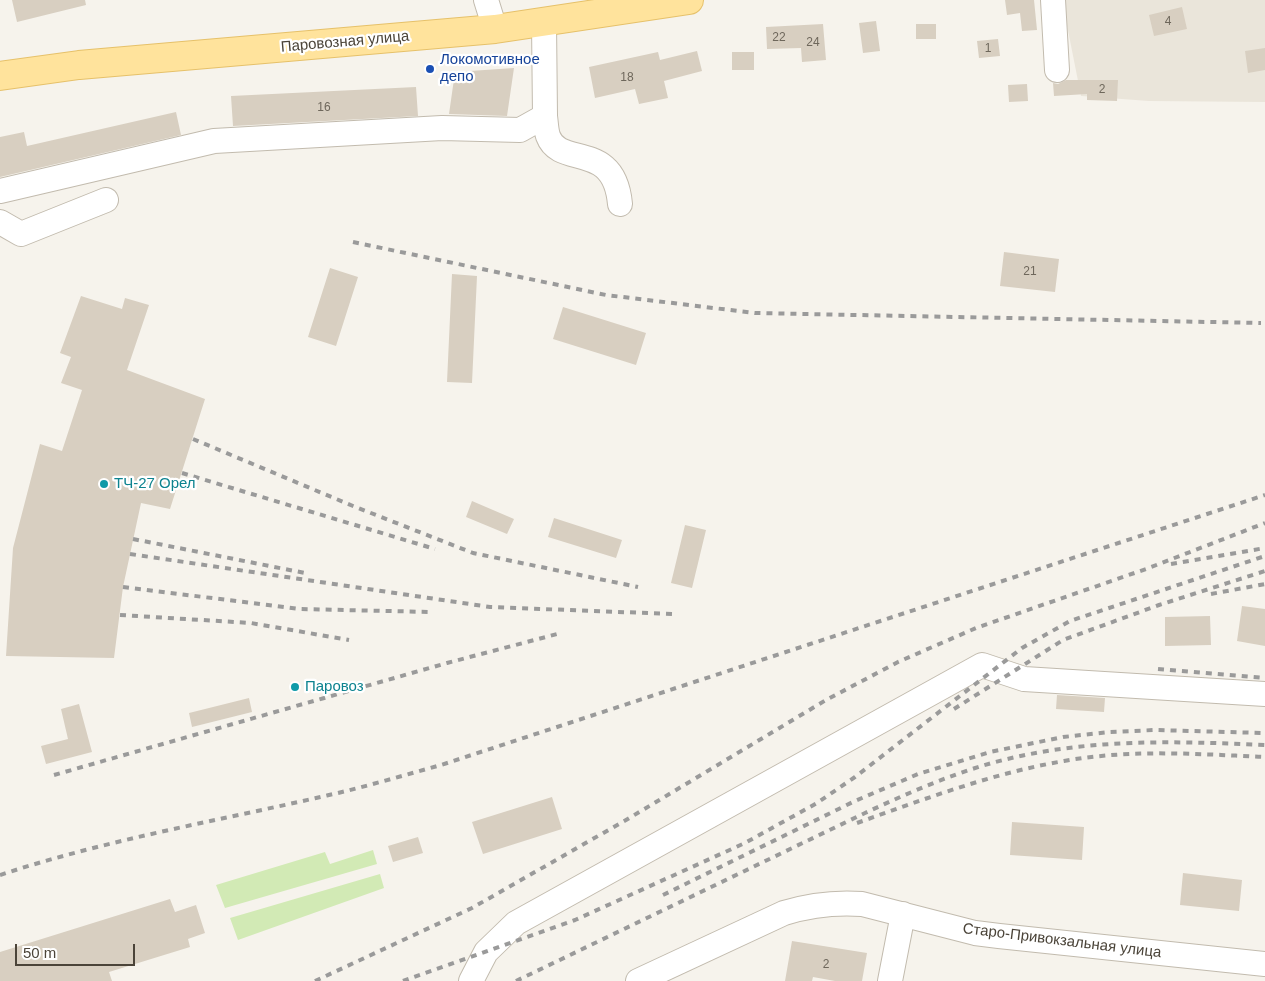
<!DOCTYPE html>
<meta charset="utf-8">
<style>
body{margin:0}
#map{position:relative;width:1265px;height:981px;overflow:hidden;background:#f6f3ec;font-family:Helvetica,sans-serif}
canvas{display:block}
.scale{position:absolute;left:15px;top:944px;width:120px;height:22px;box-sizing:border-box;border:2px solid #4b4439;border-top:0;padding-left:6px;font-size:15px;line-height:18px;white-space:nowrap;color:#4b4439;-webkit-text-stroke:4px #fff;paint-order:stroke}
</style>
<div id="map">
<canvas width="1265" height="981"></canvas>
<div class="scale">50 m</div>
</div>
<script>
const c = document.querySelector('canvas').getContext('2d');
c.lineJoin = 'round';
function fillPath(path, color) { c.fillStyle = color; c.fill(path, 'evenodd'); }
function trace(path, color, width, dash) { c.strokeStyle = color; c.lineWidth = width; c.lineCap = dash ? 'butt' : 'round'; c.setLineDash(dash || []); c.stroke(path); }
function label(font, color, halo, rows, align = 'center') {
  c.font = font + ' Helvetica,sans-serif'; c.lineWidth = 4.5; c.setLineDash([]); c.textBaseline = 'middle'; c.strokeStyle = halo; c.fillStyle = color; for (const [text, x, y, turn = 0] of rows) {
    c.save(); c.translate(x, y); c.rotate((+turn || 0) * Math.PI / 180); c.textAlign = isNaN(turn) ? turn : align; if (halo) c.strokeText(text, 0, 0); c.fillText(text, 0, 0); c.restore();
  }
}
const residential = new Path2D(`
 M 1062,0 L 1265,0 L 1265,102 L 1149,101 L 1081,96 Z`);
const green = new Path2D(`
 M 373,850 L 377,864 L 225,908 L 216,885 L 325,852 L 330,864 Z
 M 380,874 L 384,888 L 238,940 L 230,918 Z`);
const building = new Path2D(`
 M 12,0 L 85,0 L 86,5 L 17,22 Z
 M 1005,0 L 1034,0 L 1037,30 L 1022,31 L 1020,13 L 1007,15 Z
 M 1182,7 L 1187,29 L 1154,36 L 1149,15 Z
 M 876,21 L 880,51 L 863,53 L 859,23 Z
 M 823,24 L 826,60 L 802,62 L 801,48 L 767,49 L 766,27 Z
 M 916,24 L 936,24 L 936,39 L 916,39 Z
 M 998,39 L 1000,56 L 979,58 L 977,41 Z
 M 1265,48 L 1265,70 L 1248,73 L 1245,51 Z
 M 697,51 L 702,71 L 664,81 L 668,98 L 639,104 L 635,89 L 595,98 L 589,67 L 658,52 L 660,60 Z
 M 732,52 L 754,52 L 754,70 L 732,70 Z
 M 514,68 L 507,116 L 449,114 L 455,72 Z
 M 1066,80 L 1118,80 L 1117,101 L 1087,100 L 1087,94 L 1054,96 L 1053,83 L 1058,84 Z
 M 1027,84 L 1028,101 L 1009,102 L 1008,85 Z
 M 416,87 L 418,116 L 233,126 L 231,96 Z
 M 176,112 L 181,135 L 0,177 L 0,137 L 24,132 L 27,146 Z
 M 1004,252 L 1059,259 L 1055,292 L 1000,286 Z
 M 330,268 L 358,277 L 336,346 L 308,337 Z
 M 452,274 L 477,276 L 472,383 L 447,382 Z
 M 81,296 L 122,309 L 125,298 L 149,305 L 127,370 L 205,399 L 170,509 L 141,503 L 123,587 L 114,658 L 6,656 L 13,548 L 40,444 L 62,451 L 82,390 L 61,383 L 71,357 L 60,353 Z
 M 563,307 L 646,333 L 636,365 L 553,339 Z
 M 472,501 L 514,519 L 507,534 L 466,517 Z
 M 554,518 L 622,540 L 616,558 L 548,537 Z
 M 685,525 L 706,530 L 692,588 L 671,583 Z
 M 1242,606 L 1265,609 L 1265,646 L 1237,641 Z
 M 1210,616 L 1211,645 L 1165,646 L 1165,617 Z
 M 1057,695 L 1105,698 L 1104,712 L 1056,709 Z
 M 249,698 L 252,712 L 192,727 L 189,713 Z
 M 79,704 L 92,752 L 46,764 L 41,746 L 68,739 L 61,709 Z
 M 552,797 L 562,829 L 483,854 L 472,822 Z
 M 1012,822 L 1084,827 L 1082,860 L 1010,855 Z
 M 418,837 L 423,853 L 393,862 L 388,846 Z
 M 1183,873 L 1242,880 L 1239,911 L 1180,905 Z
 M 170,899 L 175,912 L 196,905 L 205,933 L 188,939 L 190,947 L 109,972 L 112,981 L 0,981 L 0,952 Z
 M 792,941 L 867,953 L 862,981 L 835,981 L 813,977 L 812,981 L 785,981 Z`);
const minor = new Path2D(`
 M 486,0 L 495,29
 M 1053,0 L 1057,70
 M 545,116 C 546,123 546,130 548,136 C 560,169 614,139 620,204
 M 0,191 L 214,141 L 442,128 L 520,130 L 545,116 L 544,23
 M 0,222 L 21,234 L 106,200
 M 471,981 L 486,952 L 516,923 L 982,665 L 1024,679 L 1265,694
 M 638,981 L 784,913 C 810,905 834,902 862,904 L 975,933 L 999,936 L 1265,964
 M 890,981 L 903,914`);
const major = new Path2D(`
 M 0,76 L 79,65 L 495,29 L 689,0`);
const rail = new Path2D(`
 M 353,242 L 606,295 L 755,313 L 1261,323
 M 193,439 L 353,506 L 473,553 L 638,587
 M 182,473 L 435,549
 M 133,539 L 305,573
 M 130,554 L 490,607 L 673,614
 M 1171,564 L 1265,548
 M 123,587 L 300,609 L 431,612
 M 1211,594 L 1265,584
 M 120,615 L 251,623 L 349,640
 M 1158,669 L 1265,678
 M 954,709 L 1063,640 L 1159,605 L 1265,571
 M 54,775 L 447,663 L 561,633
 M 857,823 C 925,799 993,773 1064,761 C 1131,749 1198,754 1265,757
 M 0,875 C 112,838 228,819 342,792 C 375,784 408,774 441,765 L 1265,495
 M 663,895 L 855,801 L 918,774 L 990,752 L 1063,737 L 1110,732 L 1155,730 L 1265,733
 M 315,981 L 472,908 L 626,820 L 826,700 L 898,662 L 976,628 L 1146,569 L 1265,523
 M 403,981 L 575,920 L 745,843 L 817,803 L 855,777 L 1022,648 L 1070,621 L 1265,556
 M 516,981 L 865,813 C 906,794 949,775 992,763 C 1082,738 1173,741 1265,745`);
const markers = [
 [430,69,5,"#1a4fb4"],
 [104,484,5,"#0f9aa8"],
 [295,687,5,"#0f9aa8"]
];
const numberNames = [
 ["4",1168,22],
 ["22",779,38],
 ["24",813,43],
 ["1",988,49],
 ["18",627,78],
 ["2",1102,90],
 ["16",324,108],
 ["21",1030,272],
 ["2",826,965]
];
const streetNames = [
 ["Паровозная улица",345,42,-5],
 ["Старо-Привокзальная улица",1062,941,7]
];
const transitNames = [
 ["Локомотивное",440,60],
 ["депо",440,77]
];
const cultureNames = [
 ["ТЧ-27 Орел",114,484],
 ["Паровоз",305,687]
];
fillPath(residential, '#eae5da');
fillPath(green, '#d2eab5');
fillPath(building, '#d8cfc1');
trace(minor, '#c2bbae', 26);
trace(major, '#e6c16a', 30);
trace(minor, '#fff', 24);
trace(major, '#ffe39c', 28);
trace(rail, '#9a9a9a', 4, [6, 6]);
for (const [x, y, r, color] of markers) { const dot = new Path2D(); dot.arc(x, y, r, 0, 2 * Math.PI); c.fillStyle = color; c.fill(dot); trace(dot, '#fff', 2); }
label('12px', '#6e675b', null, numberNames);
label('15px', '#4b4439', '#fff', streetNames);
label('15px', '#164399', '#fff', transitNames, 'left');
label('15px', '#0d838f', '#fff', cultureNames, 'left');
</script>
